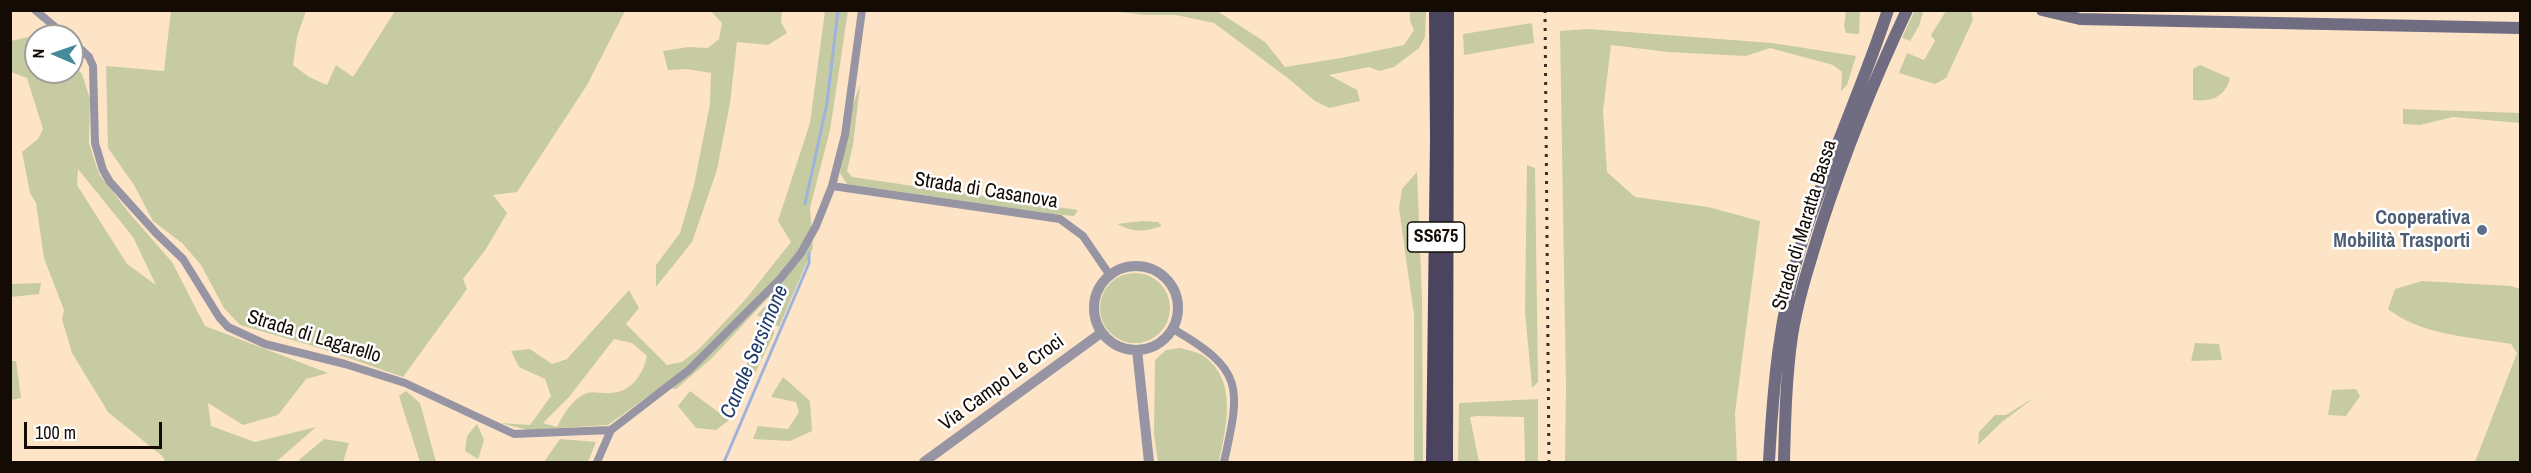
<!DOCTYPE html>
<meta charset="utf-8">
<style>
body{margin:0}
#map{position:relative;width:2531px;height:473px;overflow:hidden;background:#fee4c7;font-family:"Archivo Narrow",sans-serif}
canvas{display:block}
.frame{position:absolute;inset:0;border:12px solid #140c04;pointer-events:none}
.north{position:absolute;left:24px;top:24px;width:60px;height:60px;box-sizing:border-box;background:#fff;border:2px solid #a19e9b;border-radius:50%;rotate:272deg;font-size:16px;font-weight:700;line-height:24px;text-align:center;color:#140c04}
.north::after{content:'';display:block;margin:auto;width:21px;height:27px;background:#468a99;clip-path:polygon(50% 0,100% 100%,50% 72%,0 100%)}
.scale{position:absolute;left:24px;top:422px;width:138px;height:27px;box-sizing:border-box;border:3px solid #140c04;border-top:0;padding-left:8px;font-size:18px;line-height:21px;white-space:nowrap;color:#140c04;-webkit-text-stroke:4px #fff;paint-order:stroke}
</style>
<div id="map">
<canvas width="2531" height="473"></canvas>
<div class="frame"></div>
<div class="north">N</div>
<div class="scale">100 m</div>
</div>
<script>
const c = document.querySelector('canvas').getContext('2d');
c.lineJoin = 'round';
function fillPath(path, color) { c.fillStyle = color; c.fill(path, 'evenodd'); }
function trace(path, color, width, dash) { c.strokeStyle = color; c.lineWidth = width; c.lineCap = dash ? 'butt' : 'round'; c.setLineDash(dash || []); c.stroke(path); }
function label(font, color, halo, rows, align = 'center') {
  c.font = font + ' "Archivo Narrow",sans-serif'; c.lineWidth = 5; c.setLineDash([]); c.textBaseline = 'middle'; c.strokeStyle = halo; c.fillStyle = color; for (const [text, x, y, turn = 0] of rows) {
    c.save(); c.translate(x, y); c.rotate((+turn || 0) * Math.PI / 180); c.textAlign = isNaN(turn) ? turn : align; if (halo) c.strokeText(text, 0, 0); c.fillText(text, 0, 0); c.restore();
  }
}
const green = new Path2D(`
 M 1915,10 L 1923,12 L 1919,26 L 1910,41 L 1902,38 Z
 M 171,11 L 306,11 L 297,37 L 293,65 L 309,77 L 327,85 L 336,65 L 353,77 L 395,11 L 625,11 L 587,85 L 517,192 L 493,195 L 507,213 L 486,249 L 463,279 L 467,289 L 403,377 L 320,348 L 240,325 L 224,308 L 201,265 L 182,243 L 153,221 L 134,185 L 108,148 L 106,66 L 164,71 Z
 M 711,11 L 782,11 L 781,22 L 787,33 L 768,45 L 737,42 L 730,103 L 717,170 L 692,242 L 656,287 L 656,265 L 680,233 L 694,185 L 710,104 L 711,73 L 686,69 L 668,70 L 663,51 L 688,47 L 708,48 L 719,39 L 722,23 Z
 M 825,11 L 848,11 L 830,130 L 810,208 L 813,248 L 779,327 L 757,315 L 783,287 L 767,299 L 712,358 L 676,389 L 661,387 L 608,425 L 528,430 L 500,423 L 530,425 L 551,396 L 545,379 L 519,367 L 511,351 L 530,349 L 552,364 L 567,359 L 629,290 L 639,308 L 626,324 L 667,365 L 682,362 L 700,348 L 745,300 L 791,242 L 778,221 L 810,123 ZM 614,339 L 632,343 L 647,356 C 643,374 632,392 611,393 C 604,394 594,391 587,393 C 572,399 564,413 557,427 L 543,423 L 569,397 Z
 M 1112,11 L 1217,11 L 1265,42 L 1285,67 L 1341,58 L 1404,45 L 1414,30 L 1410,21 L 1410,11 L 1426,11 L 1425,37 L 1419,48 L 1394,67 L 1379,71 L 1369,67 L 1329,75 L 1357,90 L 1360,101 L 1329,108 L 1315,101 L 1289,79 L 1214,23 L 1176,15 L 1145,15 Z
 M 1846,11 L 1860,11 L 1859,34 L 1846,33 L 1844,26 Z
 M 1946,11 L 1971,11 L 1973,20 L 1946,78 L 1935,84 L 1899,73 L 1907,53 L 1924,60 L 1935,41 L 1931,35 Z
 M 1532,23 L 1534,43 L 1464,55 L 1463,34 Z
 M 1588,29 L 1772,43 L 1856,56 L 1847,85 L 1841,91 L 1842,72 L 1833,65 L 1770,48 L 1746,56 L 1668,52 L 1611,45 L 1603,111 L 1607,172 L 1635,197 L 1708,207 L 1760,221 L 1735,413 L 1737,462 L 1565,462 L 1566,387 L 1560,31 Z
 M 33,36 L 36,38 L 36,72 L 72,72 L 72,62 L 82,74 L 90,99 L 89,143 L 99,174 L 130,214 L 172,262 L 205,326 L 328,373 L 306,379 L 278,415 L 243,425 L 208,403 L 211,426 L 255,442 L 316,427 L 276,462 L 166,462 L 162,456 L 108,412 L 72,353 L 62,319 L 64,310 L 44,258 L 36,203 L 30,193 L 22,152 L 38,139 L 43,129 L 27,78 L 11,72 L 11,41 ZM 78,169 L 133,237 L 156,285 L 127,264 L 77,185 Z
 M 2200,65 L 2230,78 C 2225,97 2212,102 2193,100 L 2193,69 Z
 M 860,85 L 853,145 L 847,171 L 852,177 L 1078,210 L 1074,216 L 1053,214 L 847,184 L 840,173 L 852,107 Z
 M 2403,109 L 2520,113 L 2520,123 L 2453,117 L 2420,125 L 2403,124 Z
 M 1527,165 L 1535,168 L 1538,382 L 1532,388 L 1525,311 Z
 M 1417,172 L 1422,298 L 1423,462 L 1414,462 L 1414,315 L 1399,208 L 1402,189 Z
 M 1142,221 L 1158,222 L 1162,226 C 1143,232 1136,233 1117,224 Z
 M1100 308a35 35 0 1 1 70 0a35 35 0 1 1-70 0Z
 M 2422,281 L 2511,286 L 2520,289 L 2520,462 L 2475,462 L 2517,353 L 2511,344 C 2470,337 2421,335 2388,309 L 2395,289 Z
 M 41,283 L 39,294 L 11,297 L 11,284 Z
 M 774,330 L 774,334 L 755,373 L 741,373 L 763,338 Z
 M 2195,343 L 2219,344 L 2222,360 L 2191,361 Z
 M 1180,348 C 1187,350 1197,352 1202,355 C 1239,379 1226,428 1219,462 L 1158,462 L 1154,434 L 1155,360 L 1166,350 Z
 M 11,361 L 16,361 L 21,398 L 11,400 Z
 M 783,377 L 810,401 L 812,431 L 790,441 L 753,439 L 758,426 L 788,429 L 799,412 L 796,402 L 771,397 Z
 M 2356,389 L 2360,396 L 2346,416 L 2328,415 L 2332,390 Z
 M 406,391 L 420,403 L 436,462 L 420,462 L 399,396 Z
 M 690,391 L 729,420 L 716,430 L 696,428 L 678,406 Z
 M 2035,397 L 2002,422 L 1978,445 L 1979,432 L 1995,415 L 2006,415 Z
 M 1538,399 L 1538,462 L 1525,462 L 1524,417 L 1477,416 L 1470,417 L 1479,462 L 1458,462 L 1459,403 Z
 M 477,424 L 484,440 L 478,459 L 465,451 L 467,436 Z
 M 324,439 L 349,443 L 343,462 L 299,462 L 300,459 Z
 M 560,439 L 596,442 L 588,462 L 544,462 Z`);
const stream = new Path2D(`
 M 805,204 L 827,103 L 838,10
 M 724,462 L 809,263 L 809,253`);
const minor = new Path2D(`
 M 35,10 L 66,36
 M 72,41 L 89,57 L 93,66 L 95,143 L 103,170 L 110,182 L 156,233 L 183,259 L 219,317 L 228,327 L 265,344 L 345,364 L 405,383 L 514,434 L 611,430
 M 832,186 L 1060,219 L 1083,236 L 1109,274
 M 1173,329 C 1244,370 1241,386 1224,462
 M 597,462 L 611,430 L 689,370 L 780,279 L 801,253 L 816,226 L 832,186 L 845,135 L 862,10`);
const tertiary = new Path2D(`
 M1094 308a42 42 0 1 1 84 0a42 42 0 1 1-84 0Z
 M 1137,350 L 1149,462
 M 924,462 L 1101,333`);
const secondary = new Path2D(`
 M 2042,10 L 2080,19 L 2520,28
 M 1769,462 C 1773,388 1779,314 1802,242 C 1827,163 1862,89 1888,10
 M 1784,462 C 1785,420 1786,378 1792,336 C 1798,298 1810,262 1821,226 C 1845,152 1874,80 1907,10`);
const trunk = new Path2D(`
 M 1433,462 L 1437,139 L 1436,10
 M 1446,462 L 1447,10`);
const rail = new Path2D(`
 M 1545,10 L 1549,462`);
const markers = [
 [2482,230,6,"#5c6f8a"]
];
const shields = [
 [1436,237,57]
];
const shieldNames = [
 ["SS675",1436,237]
];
const streetNames = [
 ["Strada di Casanova",986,191,9],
 ["Strada di Maratta Bassa",1805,225,-73],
 ["Strada di Lagarello",314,337,17],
 ["Via Campo Le Croci",1002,383,-36]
];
const serviceNames = [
 ["Cooperativa",2470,219],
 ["Mobilità Trasporti",2470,242]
];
const waterNames = [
 ["Canale Sersimone",755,352,-67]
];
fillPath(green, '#c6cba2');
trace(stream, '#9eb3da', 3);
trace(minor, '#9795a3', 8);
trace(tertiary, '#9795a3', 10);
trace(secondary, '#706c81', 12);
trace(trunk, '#4a445e', 14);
trace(rail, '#392e23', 3, [3, 6]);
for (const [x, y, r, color] of markers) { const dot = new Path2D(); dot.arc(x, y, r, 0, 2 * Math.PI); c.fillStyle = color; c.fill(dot); trace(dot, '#fff', 2); }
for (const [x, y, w] of shields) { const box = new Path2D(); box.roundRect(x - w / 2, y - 15, w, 30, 4.5); c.fillStyle = '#fff'; c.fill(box); trace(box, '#140c04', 1.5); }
label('bold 18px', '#140c04', null, shieldNames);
label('20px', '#140c04', '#fff', streetNames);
label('bold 20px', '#4e5e75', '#fff', serviceNames, 'right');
label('italic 21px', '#223a6b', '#fff', waterNames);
</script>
